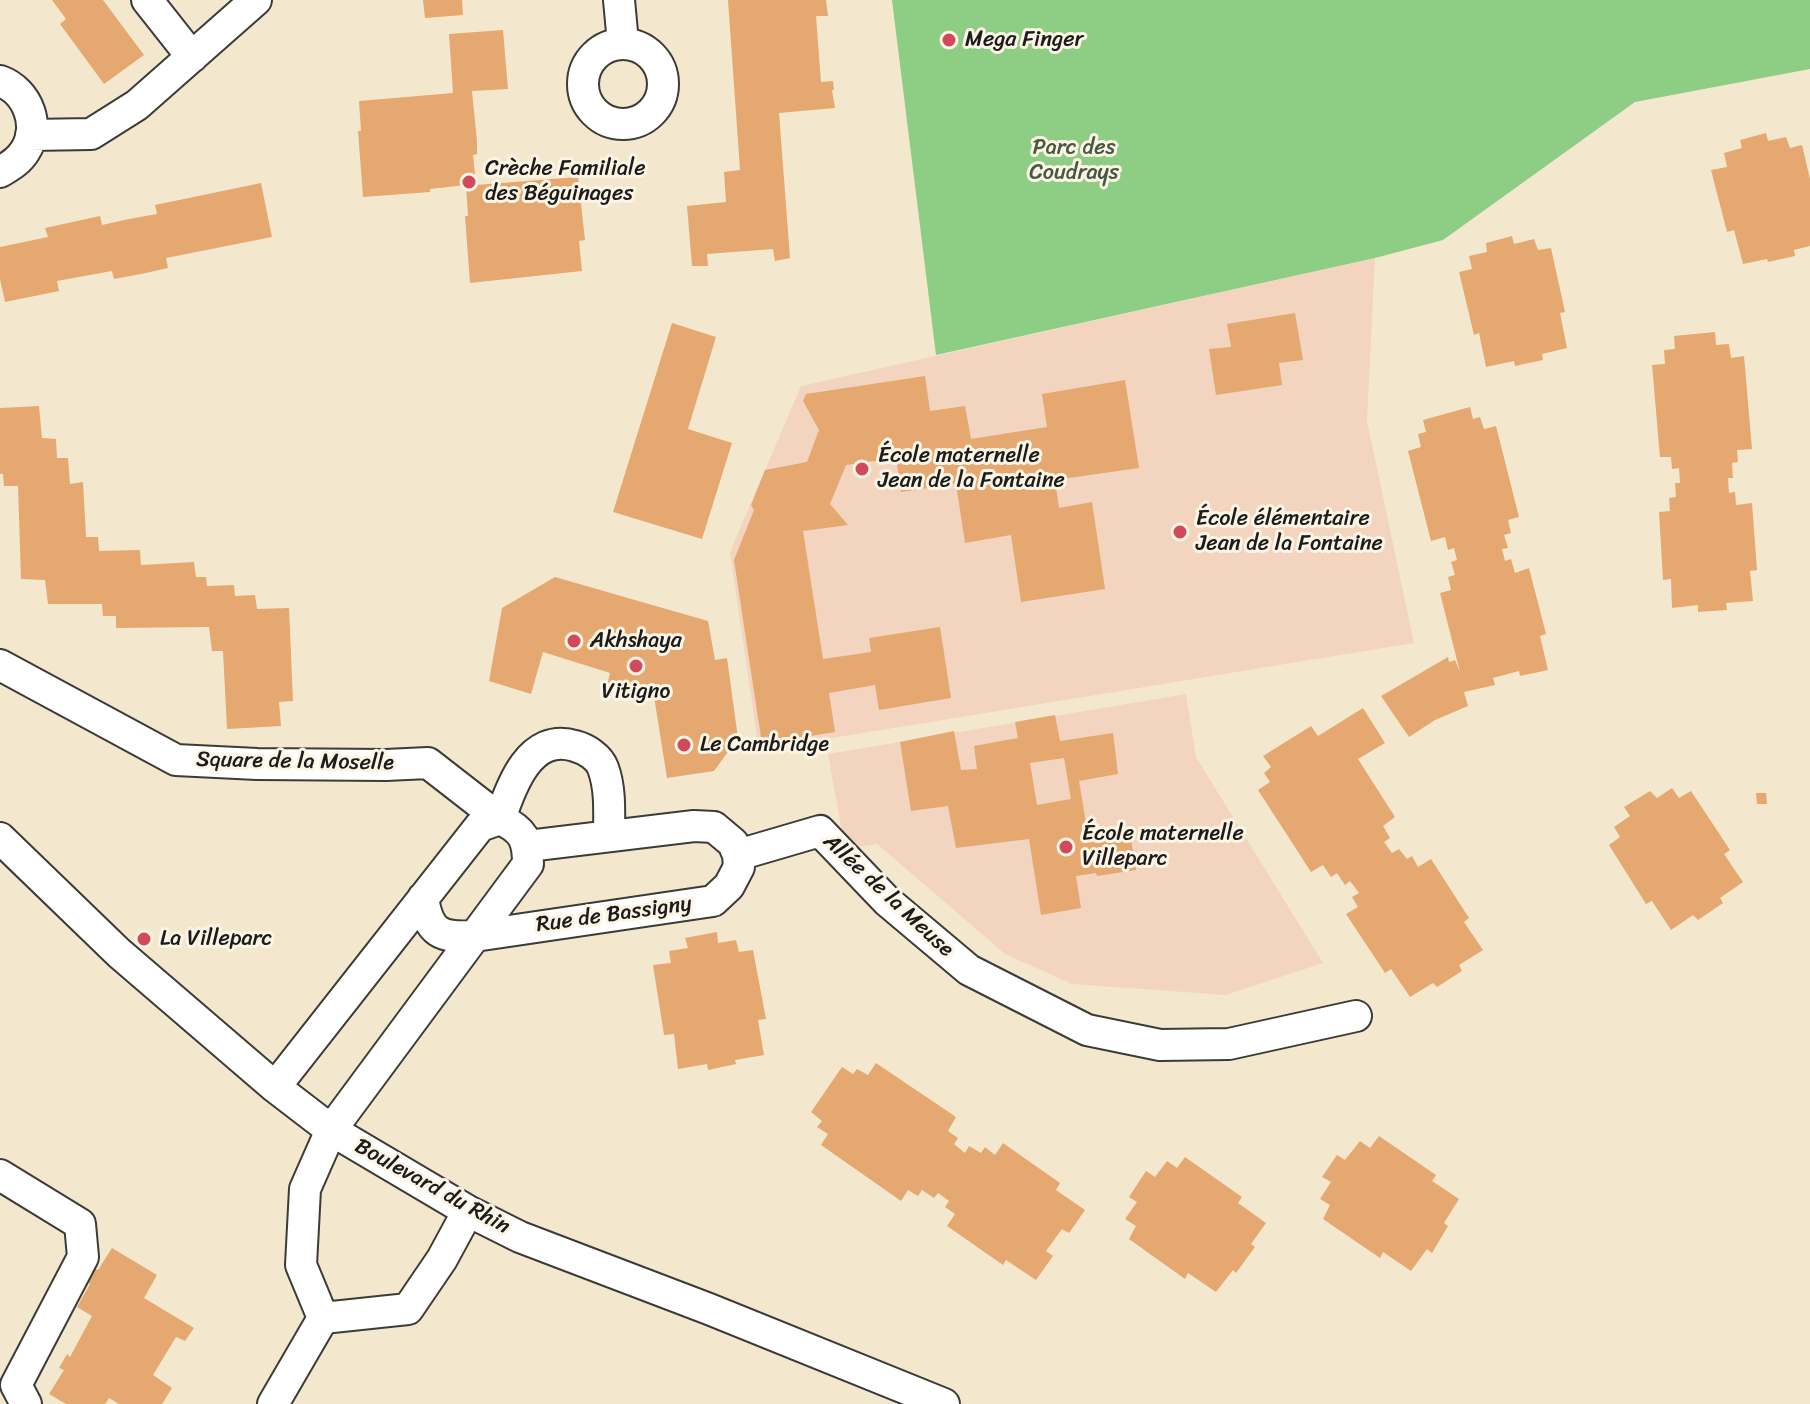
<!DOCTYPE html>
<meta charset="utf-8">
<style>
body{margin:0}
canvas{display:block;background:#f3e8cd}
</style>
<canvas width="1810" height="1404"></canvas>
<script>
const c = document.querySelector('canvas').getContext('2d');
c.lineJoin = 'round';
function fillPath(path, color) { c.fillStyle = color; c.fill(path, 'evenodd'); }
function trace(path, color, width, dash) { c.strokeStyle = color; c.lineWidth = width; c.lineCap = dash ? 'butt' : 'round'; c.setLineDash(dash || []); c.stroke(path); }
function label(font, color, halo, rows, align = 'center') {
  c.font = font + ' Sriracha,sans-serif'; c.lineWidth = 6; c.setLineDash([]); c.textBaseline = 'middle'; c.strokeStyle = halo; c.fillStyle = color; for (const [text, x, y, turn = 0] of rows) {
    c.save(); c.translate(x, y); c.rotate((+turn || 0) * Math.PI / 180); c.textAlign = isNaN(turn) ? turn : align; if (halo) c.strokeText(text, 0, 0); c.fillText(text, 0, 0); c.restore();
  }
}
const built = new Path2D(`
 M 1375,258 L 1367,421 L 1414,643 L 759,750 L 730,552 L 801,386 Z
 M 1186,694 L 1196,757 L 1323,963 L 1226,995 L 1072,984 L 1005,954 L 877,844 L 845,849 L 828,754 Z`);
const green = new Path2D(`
 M 892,0 L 1810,0 L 1810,69 L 1635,102 L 1443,240 L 1375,258 L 936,355 Z`);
const building = new Path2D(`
 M 52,0 L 103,0 L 144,55 L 104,84 L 60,24 L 66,19 Z
 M 423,0 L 462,0 L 463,15 L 425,18 Z
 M 728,0 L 826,0 L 828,16 L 816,16 L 821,82 L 833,81 L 834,90 L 832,90 L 835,108 L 779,113 L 790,258 L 775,261 L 773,249 L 707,254 L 708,266 L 692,266 L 687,206 L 726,202 L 724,172 L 740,170 Z
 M 503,30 L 508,89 L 472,91 L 477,141 L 477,154 L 473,155 L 476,185 L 578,177 L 585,240 L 579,241 L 582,271 L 470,283 L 465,216 L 468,216 L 466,185 L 430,189 L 430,192 L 363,197 L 358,131 L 361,131 L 359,101 L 453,93 L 449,34 Z
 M 1766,133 L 1768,141 L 1786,137 L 1790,148 L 1802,145 L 1810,179 L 1810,246 L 1794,250 L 1795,256 L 1768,262 L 1767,259 L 1743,264 L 1734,230 L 1727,232 L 1711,170 L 1727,167 L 1724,153 L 1742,148 L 1740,140 Z
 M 261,183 L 272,237 L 166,258 L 168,268 L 141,274 L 114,279 L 112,271 L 57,281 L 59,291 L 5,302 L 0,279 L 0,247 L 48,237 L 45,228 L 100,216 L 102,225 L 129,219 L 157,214 L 155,205 Z
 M 1512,236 L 1514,244 L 1534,239 L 1538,250 L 1551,248 L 1565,312 L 1560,313 L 1567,348 L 1542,354 L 1543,360 L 1515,366 L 1514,361 L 1486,367 L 1479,333 L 1474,335 L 1459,272 L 1472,269 L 1469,256 L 1487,252 L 1486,243 Z
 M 1295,313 L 1303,360 L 1279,363 L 1282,385 L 1216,395 L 1209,349 L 1231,347 L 1227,324 Z
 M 672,323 L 716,337 L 688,429 L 732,443 L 702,539 L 613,512 Z
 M 1715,332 L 1716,345 L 1729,344 L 1731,358 L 1744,356 L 1752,449 L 1737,450 L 1738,462 L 1732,463 L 1733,478 L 1728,478 L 1729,493 L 1735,492 L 1736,505 L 1752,503 L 1757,570 L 1750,571 L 1753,601 L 1726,603 L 1727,610 L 1698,612 L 1698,605 L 1672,608 L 1671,579 L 1663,580 L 1659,512 L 1670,511 L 1669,498 L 1676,497 L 1675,483 L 1680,483 L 1679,468 L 1672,469 L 1671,457 L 1660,457 L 1652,365 L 1665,364 L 1664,350 L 1675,349 L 1674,336 Z
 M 925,376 L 930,411 L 965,406 L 971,439 L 1047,427 L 1042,394 L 1125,380 L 1139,468 L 1055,480 L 1059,508 L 1092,502 L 1105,589 L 1021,602 L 1011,535 L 965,543 L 956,484 L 901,492 L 896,458 L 846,465 L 830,504 L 848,525 L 803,531 L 823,659 L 871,652 L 869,638 L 940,627 L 951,698 L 879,710 L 875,685 L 829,693 L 835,732 L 762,744 L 734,560 L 754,510 L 751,505 L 765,470 L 807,462 L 819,430 L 803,401 L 806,394 Z
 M 39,406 L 42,438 L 56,439 L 57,458 L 68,458 L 70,484 L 83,482 L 86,537 L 98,537 L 99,551 L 140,550 L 141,565 L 194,562 L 196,577 L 206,577 L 207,586 L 234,585 L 235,596 L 255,595 L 257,609 L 289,608 L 293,701 L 279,702 L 281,726 L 227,729 L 223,651 L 212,651 L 209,627 L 116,628 L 116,616 L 103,616 L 102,604 L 48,604 L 45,580 L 21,579 L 18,486 L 4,486 L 3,474 L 0,474 L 0,408 Z
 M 1470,407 L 1473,419 L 1480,417 L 1484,429 L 1496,426 L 1519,517 L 1508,520 L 1511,533 L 1504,535 L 1508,548 L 1502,549 L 1505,561 L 1511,559 L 1515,573 L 1529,568 L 1546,634 L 1540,636 L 1548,670 L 1520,676 L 1519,671 L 1493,678 L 1495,685 L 1464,692 L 1468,706 L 1435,720 L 1409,737 L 1381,696 L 1448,657 L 1449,662 L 1455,660 L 1460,672 L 1440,593 L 1451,590 L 1448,577 L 1455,575 L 1451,562 L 1457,560 L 1454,548 L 1448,550 L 1445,537 L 1431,541 L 1408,451 L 1421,447 L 1418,434 L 1426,432 L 1423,420 Z
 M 555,577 L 708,621 L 715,660 L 727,658 L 738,738 L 714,771 L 667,778 L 652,684 L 612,691 L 607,686 L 610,673 L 543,652 L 531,694 L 489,681 L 502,608 Z
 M 1363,708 L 1385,743 L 1358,759 L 1395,817 L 1383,826 L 1390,838 L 1384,842 L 1392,853 L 1399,849 L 1407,859 L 1412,856 L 1418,867 L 1431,859 L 1469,918 L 1464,922 L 1483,950 L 1459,965 L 1462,971 L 1437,987 L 1433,983 L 1410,997 L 1391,969 L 1385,973 L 1346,914 L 1358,907 L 1352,897 L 1359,893 L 1350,881 L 1345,885 L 1337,873 L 1331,877 L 1323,865 L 1311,872 L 1258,790 L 1270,782 L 1264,773 L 1271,767 L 1263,756 L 1311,726 L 1318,736 Z
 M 1055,715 L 1060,741 L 1113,733 L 1118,774 L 1079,781 L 1088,835 L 1129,828 L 1136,870 L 1097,876 L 1096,873 L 1076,876 L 1081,908 L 1041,915 L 1029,839 L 956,848 L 948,806 L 911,811 L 900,742 L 954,731 L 961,770 L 977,769 L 974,746 L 1018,738 L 1015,722 ZM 1064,758 L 1071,799 L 1037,805 L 1030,763 Z
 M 1672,788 L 1679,798 L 1691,791 L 1730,850 L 1724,854 L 1743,882 L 1720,898 L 1723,903 L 1698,920 L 1693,915 L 1671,930 L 1652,901 L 1646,904 L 1609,845 L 1620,837 L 1614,827 L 1630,816 L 1624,807 L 1650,791 L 1657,798 Z
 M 1756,793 L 1766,793 L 1767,804 L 1757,804 Z
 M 717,932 L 718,943 L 736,940 L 739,952 L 753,950 L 766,1019 L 758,1020 L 764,1055 L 735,1060 L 736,1064 L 708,1070 L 707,1064 L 678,1069 L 674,1034 L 664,1035 L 653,965 L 671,963 L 669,951 L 688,948 L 685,938 Z
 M 876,1063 L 956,1117 L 948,1131 L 958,1138 L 954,1144 L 965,1153 L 969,1146 L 981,1153 L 985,1147 L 995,1155 L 1003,1143 L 1060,1183 L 1056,1190 L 1085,1210 L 1069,1233 L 1062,1229 L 1046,1251 L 1053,1256 L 1036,1280 L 1006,1260 L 1003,1265 L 947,1226 L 955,1214 L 945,1207 L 949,1201 L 938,1193 L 934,1198 L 922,1190 L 918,1196 L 908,1190 L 901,1201 L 821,1145 L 828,1134 L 817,1127 L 822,1121 L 811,1112 L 842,1067 L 853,1074 L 857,1069 L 868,1075 Z
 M 1379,1136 L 1436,1175 L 1432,1181 L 1459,1199 L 1444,1223 L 1448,1226 L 1432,1253 L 1427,1249 L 1411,1271 L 1383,1252 L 1380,1258 L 1323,1219 L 1330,1205 L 1320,1199 L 1331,1182 L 1322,1177 L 1337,1155 L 1345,1160 L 1360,1141 L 1370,1148 Z
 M 1185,1157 L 1242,1197 L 1238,1203 L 1266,1223 L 1251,1244 L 1255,1247 L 1236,1273 L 1233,1270 L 1216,1292 L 1188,1273 L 1185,1279 L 1129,1239 L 1136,1226 L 1125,1219 L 1137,1202 L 1129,1197 L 1146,1171 L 1155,1177 L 1167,1161 L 1177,1168 Z
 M 112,1248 L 157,1275 L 144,1298 L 194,1328 L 185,1341 L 176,1337 L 153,1375 L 172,1388 L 162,1404 L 119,1404 L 109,1398 L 105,1404 L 66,1404 L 49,1394 L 64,1370 L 59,1368 L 67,1354 L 70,1357 L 92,1316 L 77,1307 L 90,1284 L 86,1281 L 94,1268 L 98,1270 Z`);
const minor = new Path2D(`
 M 147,0 L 192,57
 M 619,0 L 623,43
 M583 84a40 40 0 1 1 80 0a40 40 0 1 1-80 0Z
 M 0,81 C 28,91 41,126 25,151 C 19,161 10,166 0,172
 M 31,135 L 91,134 L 137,105 L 256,0
 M 0,665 L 176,760 L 257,764 L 386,765 L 428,763 L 500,819 C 511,786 530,732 575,746 C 586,749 599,757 603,768 C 611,789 609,815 609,836
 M 0,838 L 119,953 L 275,1087 L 331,1130 L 468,1211 L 520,1237 L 709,1309 L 944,1404
 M 738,855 L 820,831 L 887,901 L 969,970 L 1087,1030 L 1160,1045 L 1229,1044 L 1356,1016
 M 423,898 C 429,934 441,938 475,936 L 713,901 L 729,886 L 739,867 L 738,855 L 733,843 L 714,827 L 694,826 L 528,846
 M 275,1087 L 480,826 L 500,819 C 523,830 528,839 528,864 L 331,1130 L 305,1189 L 301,1265 L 323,1318
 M 0,1175 L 80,1224 L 83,1257 L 16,1385 L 26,1404
 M 323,1318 L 408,1309 L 442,1259 L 468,1211
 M 273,1404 L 323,1318`);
const markers = [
 [949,40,8,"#d1495b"],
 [469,182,8,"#d1495b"],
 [862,469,8,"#d1495b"],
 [1180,532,8,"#d1495b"],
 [574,641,8,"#d1495b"],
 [636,666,8,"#d1495b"],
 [684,745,8,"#d1495b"],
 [1066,847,8,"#d1495b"],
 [144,939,8,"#d1495b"]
];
const poiNames = [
 ["Mega Finger",965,40],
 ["Crèche Familiale",485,169],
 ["des Béguinages",485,194],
 ["École maternelle",878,456],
 ["Jean de la Fontaine",878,481],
 ["École élémentaire",1196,519],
 ["Jean de la Fontaine",1196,544],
 ["Akhshaya",590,641],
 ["Vitigno",636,692,"center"],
 ["Le Cambridge",700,745],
 ["École maternelle",1082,834],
 ["Villeparc",1082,859],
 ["La Villeparc",160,939]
];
const parkNames = [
 ["Parc des",1074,148],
 ["Coudrays",1074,173]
];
const streetNames = [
 ["Square de la Moselle",295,762,1],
 ["Allée de la Meuse",888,896,43],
 ["Rue de Bassigny",614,915,-8],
 ["Boulevard du Rhin",432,1187,29]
];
fillPath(built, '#f3d4bf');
fillPath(green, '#8ecd84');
fillPath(building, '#e5a870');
trace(minor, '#3c3b37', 34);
trace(minor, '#fff', 30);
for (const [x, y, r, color] of markers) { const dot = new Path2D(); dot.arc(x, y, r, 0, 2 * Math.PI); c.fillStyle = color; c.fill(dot); trace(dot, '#fcf5e5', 3); }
label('22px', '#1c1c1c', '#fcf5e5', poiNames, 'left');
label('22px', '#445a40', '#fcf5e5', parkNames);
label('22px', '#1c1c1c', '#fcf5e5', streetNames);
</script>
